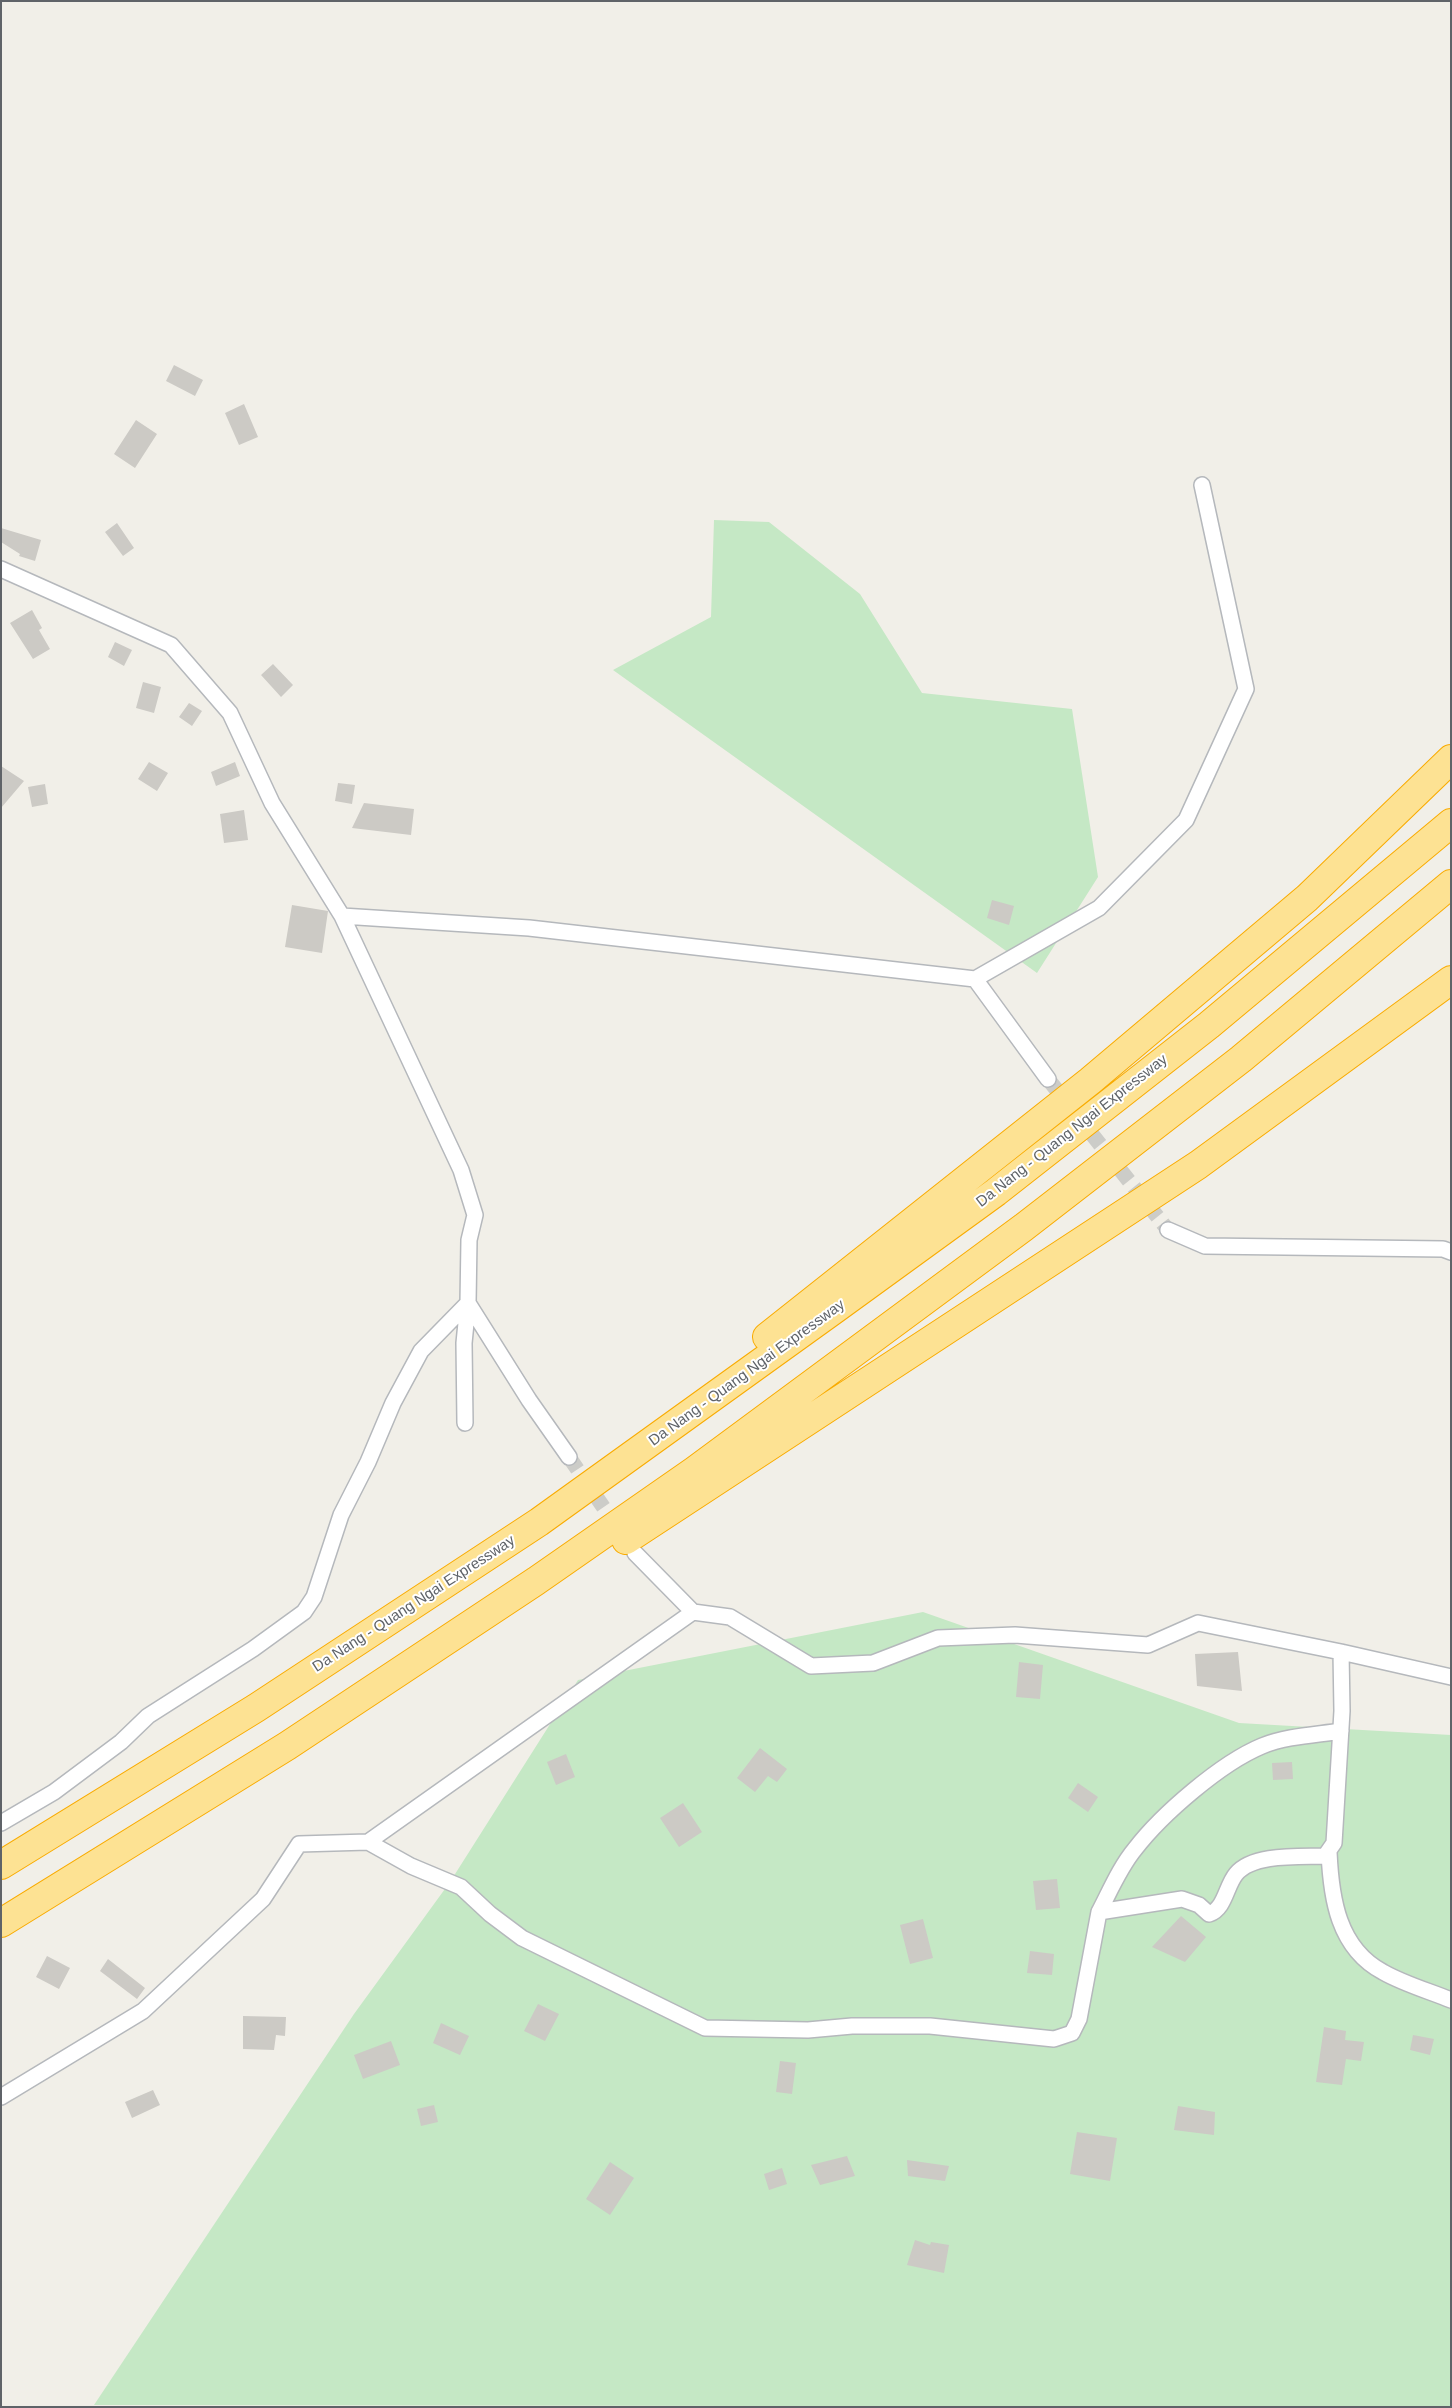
<!DOCTYPE html>
<style>
body{margin:0}
#map{position:relative;width:1452px;height:2408px;overflow:hidden;background:#f1efe8;font-family:Arial,sans-serif}
canvas{display:block}
.frame{position:absolute;inset:0;border:2px solid #5f6368;pointer-events:none}
</style>
<div id="map">
<canvas width="1452" height="2408"></canvas>
<div class="frame"></div>
</div>
<script>
const c = document.querySelector('canvas').getContext('2d');
c.lineJoin = 'round';
function fillPath(path, color) { c.fillStyle = color; c.fill(path, 'evenodd'); }
function trace(path, color, width, dash) { c.strokeStyle = color; c.lineWidth = width; c.lineCap = dash ? 'butt' : 'round'; c.setLineDash(dash || []); c.stroke(path); }
function label(font, color, halo, rows, align = 'center') {
  c.font = font + ' Arial,sans-serif'; c.lineWidth = 4; c.setLineDash([]); c.textBaseline = 'middle'; c.strokeStyle = halo; c.fillStyle = color; for (const [text, x, y, turn = 0] of rows) {
    c.save(); c.translate(x, y); c.rotate((+turn || 0) * Math.PI / 180); c.textAlign = isNaN(turn) ? turn : align; if (halo) c.strokeText(text, 0, 0); c.fillText(text, 0, 0); c.restore();
  }
}
const green = new Path2D(`
 M 714,520 L 769,522 L 860,594 L 922,693 L 1072,709 L 1098,877 L 1037,973 L 613,670 L 711,617 Z
 M 923,1612 L 1239,1723 L 1451,1735 L 1451,2407 L 94,2405 L 354,2014 L 450,1882 L 578,1680 Z`);
const building = new Path2D(`
 M 174,365 L 203,380 L 195,396 L 166,381 Z
 M 244,404 L 258,437 L 239,445 L 225,413 Z
 M 136,420 L 157,434 L 135,468 L 114,454 Z
 M 117,523 L 134,548 L 123,556 L 105,532 Z
 M 1,528 L 41,540 L 35,561 L 19,556 L 20,554 L 1,542 Z
 M 32,610 L 42,628 L 39,630 L 50,649 L 33,659 L 10,623 Z
 M 115,642 L 132,650 L 124,666 L 108,657 Z
 M 273,664 L 293,685 L 281,697 L 261,675 Z
 M 143,682 L 161,687 L 154,713 L 136,708 Z
 M 189,703 L 202,711 L 192,726 L 179,717 Z
 M 149,762 L 168,773 L 157,791 L 138,779 Z
 M 235,762 L 240,776 L 216,786 L 211,772 Z
 M 1,766 L 24,781 L 1,808 Z
 M 338,783 L 355,785 L 352,804 L 335,801 Z
 M 45,784 L 48,804 L 32,807 L 28,787 Z
 M 364,803 L 414,809 L 411,835 L 352,828 Z
 M 244,810 L 248,840 L 224,843 L 220,814 Z
 M 992,900 L 1014,906 L 1009,925 L 987,918 Z
 M 292,905 L 328,911 L 322,953 L 285,947 Z
 M 1238,1652 L 1242,1691 L 1197,1686 L 1195,1654 Z
 M 1019,1662 L 1043,1665 L 1040,1699 L 1016,1697 Z
 M 760,1748 L 787,1769 L 777,1782 L 768,1776 L 755,1792 L 737,1778 Z
 M 566,1754 L 575,1777 L 556,1785 L 547,1762 Z
 M 1292,1762 L 1293,1779 L 1273,1780 L 1272,1763 Z
 M 1078,1783 L 1098,1797 L 1088,1812 L 1068,1798 Z
 M 683,1803 L 702,1832 L 679,1847 L 660,1818 Z
 M 1057,1879 L 1060,1908 L 1036,1910 L 1033,1881 Z
 M 1181,1916 L 1206,1937 L 1185,1962 L 1152,1947 Z
 M 923,1919 L 933,1958 L 910,1964 L 900,1925 Z
 M 1030,1951 L 1054,1954 L 1052,1975 L 1027,1973 Z
 M 47,1956 L 70,1968 L 59,1989 L 36,1977 Z
 M 108,1959 L 145,1988 L 137,1999 L 100,1971 Z
 M 538,2004 L 559,2014 L 545,2041 L 524,2031 Z
 M 243,2016 L 286,2017 L 285,2036 L 276,2035 L 274,2050 L 243,2049 Z
 M 441,2023 L 469,2036 L 460,2055 L 433,2043 Z
 M 1324,2027 L 1346,2031 L 1345,2040 L 1364,2042 L 1361,2061 L 1346,2059 L 1342,2085 L 1316,2082 Z
 M 1413,2035 L 1434,2039 L 1430,2055 L 1410,2050 Z
 M 391,2041 L 400,2065 L 363,2079 L 354,2055 Z
 M 780,2061 L 796,2063 L 792,2094 L 776,2092 Z
 M 153,2090 L 160,2105 L 132,2118 L 125,2102 Z
 M 434,2105 L 438,2122 L 421,2126 L 417,2109 Z
 M 1178,2106 L 1215,2112 L 1214,2135 L 1174,2130 Z
 M 1077,2132 L 1117,2138 L 1110,2181 L 1070,2174 Z
 M 847,2156 L 855,2176 L 820,2185 L 811,2165 Z
 M 907,2160 L 949,2166 L 945,2181 L 908,2176 Z
 M 610,2162 L 634,2178 L 610,2215 L 586,2199 Z
 M 782,2168 L 787,2184 L 769,2190 L 764,2174 Z
 M 915,2240 L 930,2245 L 931,2242 L 949,2245 L 944,2273 L 907,2265 Z`);
const minorTunnel = new Path2D(`
 M 1048,1079 L 1168,1230
 M 569,1457 L 619,1530`);
const minor = new Path2D(`
 M 1,569 L 171,645 L 230,713 L 272,803 L 342,916 L 461,1170 L 475,1215 L 469,1240 L 468,1303 L 464,1343 L 465,1423
 M 342,916 L 529,928 L 975,979 L 1048,1079
 M 975,979 L 1099,908 L 1186,820 L 1246,689 L 1202,485
 M 1168,1230 L 1205,1246 L 1443,1249 L 1451,1252
 M 635,1553 L 693,1612 L 730,1617 L 811,1666 L 873,1663 L 938,1638 L 1015,1635 L 1148,1645 L 1198,1623 L 1341,1652 L 1451,1677
 M 1,1823 L 54,1792 L 121,1742 L 148,1716 L 253,1649 L 304,1612 L 314,1597 L 341,1515 L 368,1462 L 393,1403 L 421,1351 L 468,1303 L 529,1400 L 569,1457
 M 368,1842 L 693,1612
 M 1329,1852 C 1331,1898 1338,1948 1383,1972 C 1404,1984 1429,1991 1451,2000
 M 1099,1912 C 1110,1891 1120,1867 1135,1849 C 1162,1814 1221,1763 1262,1746 C 1287,1736 1315,1735 1341,1731
 M 1,2097 L 143,2011 L 263,1899 L 299,1844 L 368,1842 L 411,1866 L 461,1887 L 490,1914 L 522,1938 L 705,2028 L 808,2030 L 852,2026 L 930,2026 L 1054,2039 L 1072,2033 L 1079,2019 L 1099,1912 L 1182,1899 L 1199,1905 L 1209,1914 C 1225,1909 1226,1886 1236,1874 C 1253,1853 1301,1857 1325,1856 L 1334,1843 L 1342,1711 L 1341,1652`);
const motorway = new Path2D(`
 M 767,1337 L 1090,1081 L 1307,898 L 1451,759
 M 626,1540 L 1198,1165 L 1451,980
 M 1,1865 L 256,1708 L 539,1522 L 835,1309 L 996,1192 L 1209,1025 L 1451,823
 M 1,1923 L 287,1746 L 536,1581 L 694,1471 L 1024,1227 L 1241,1059 L 1451,884`);
const streetNames = [
 ["Da Nang - Quang Ngai Expressway",1072,1131,-38],
 ["Da Nang - Quang Ngai Expressway",747,1373,-36],
 ["Da Nang - Quang Ngai Expressway",414,1604,-33]
];
fillPath(green, '#c5e8c5');
fillPath(building, '#cccac5');
trace(minorTunnel, '#ccccc8', 15, [15, 8]);
trace(minor, '#b5b8bc', 18);
trace(motorway, '#f9ab00', 30);
trace(minor, '#fff', 15);
trace(motorway, '#fde293', 28);
label('15px', '#5f6368', '#fff', streetNames);
</script>
